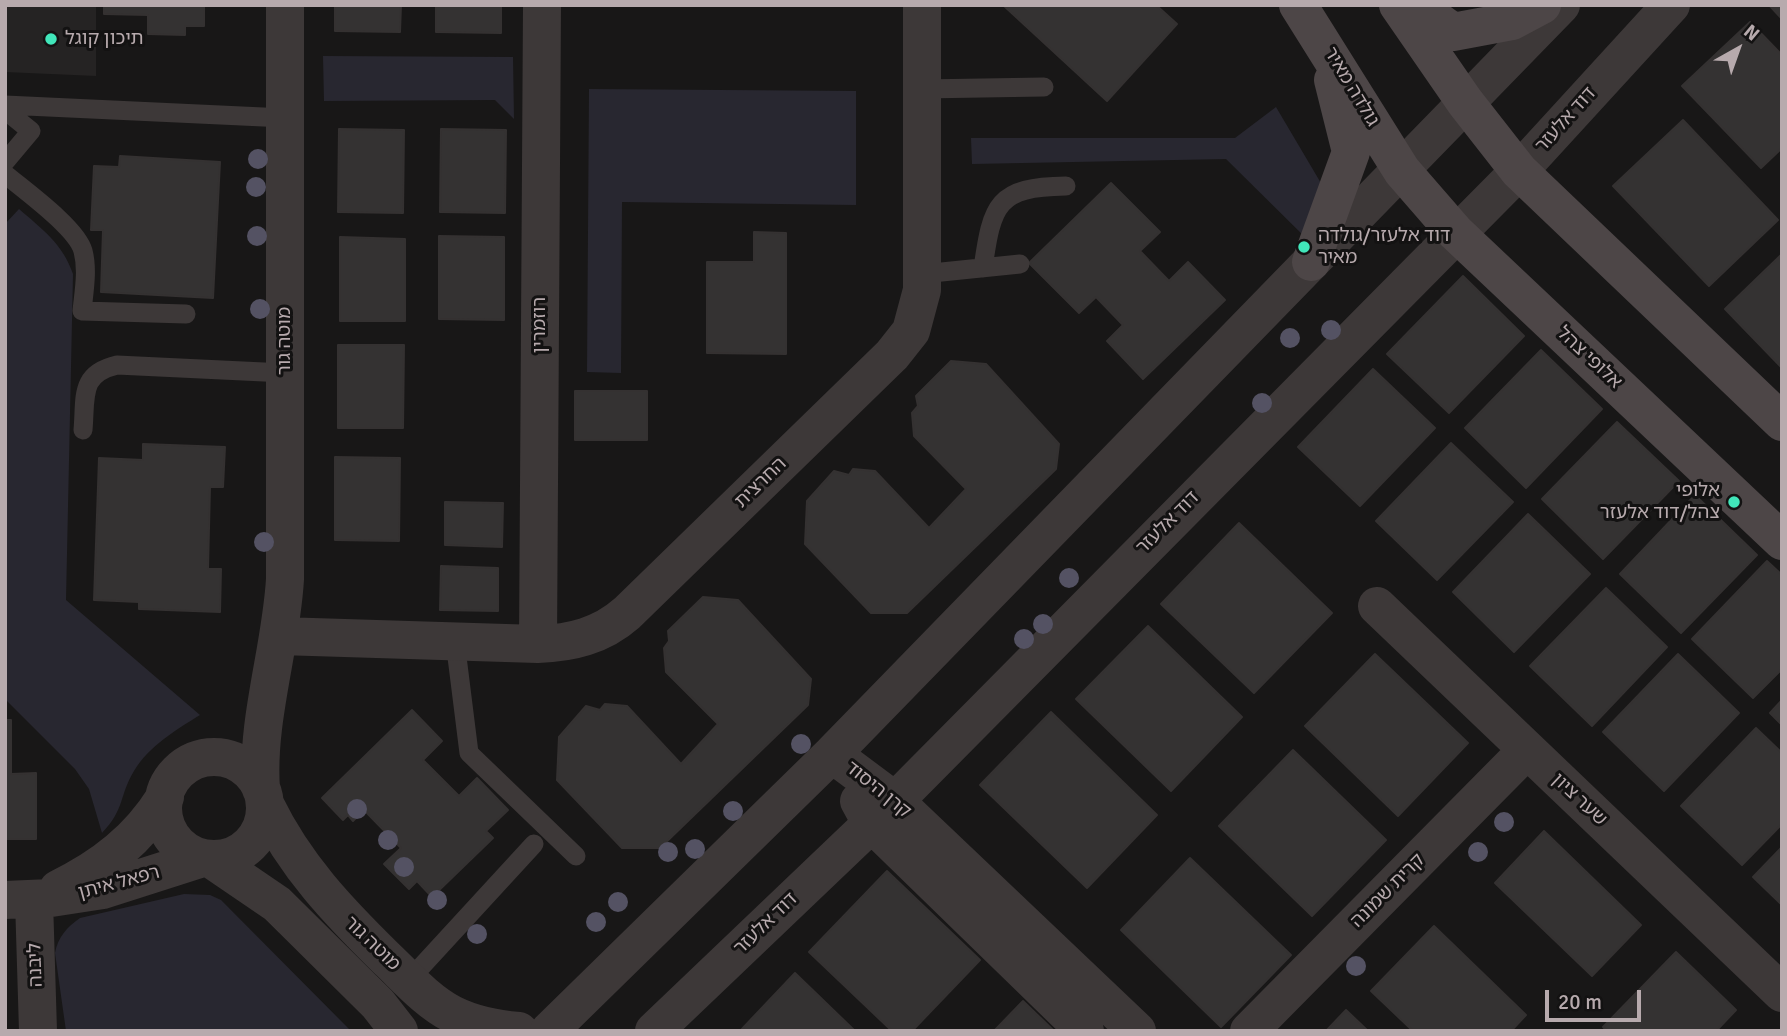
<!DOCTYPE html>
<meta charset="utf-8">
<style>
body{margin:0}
#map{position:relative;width:1787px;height:1036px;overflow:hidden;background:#181717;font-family:Signika,sans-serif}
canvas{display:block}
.frame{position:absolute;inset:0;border:7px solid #b7aaad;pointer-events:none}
.north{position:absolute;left:1703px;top:14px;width:70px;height:70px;-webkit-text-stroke:5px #131212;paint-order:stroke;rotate:40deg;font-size:19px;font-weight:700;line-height:28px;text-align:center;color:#b7aaad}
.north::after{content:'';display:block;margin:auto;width:24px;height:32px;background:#b7aaad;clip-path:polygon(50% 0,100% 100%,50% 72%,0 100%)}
.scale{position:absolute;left:1545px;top:990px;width:96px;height:32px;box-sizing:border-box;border:4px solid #b7aaad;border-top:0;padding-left:9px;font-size:21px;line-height:24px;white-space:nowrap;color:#b7aaad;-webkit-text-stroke:5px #131212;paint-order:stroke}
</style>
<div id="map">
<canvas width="1787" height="1036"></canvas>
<div class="frame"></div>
<div class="north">N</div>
<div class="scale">20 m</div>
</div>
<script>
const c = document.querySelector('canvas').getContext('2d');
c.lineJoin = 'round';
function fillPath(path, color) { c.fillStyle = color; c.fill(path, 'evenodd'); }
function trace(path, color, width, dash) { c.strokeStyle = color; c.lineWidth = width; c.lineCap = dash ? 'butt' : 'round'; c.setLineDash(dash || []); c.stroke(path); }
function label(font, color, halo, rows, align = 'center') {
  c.font = font + ' Signika,"Noto Sans Hebrew",sans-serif'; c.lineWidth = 6; c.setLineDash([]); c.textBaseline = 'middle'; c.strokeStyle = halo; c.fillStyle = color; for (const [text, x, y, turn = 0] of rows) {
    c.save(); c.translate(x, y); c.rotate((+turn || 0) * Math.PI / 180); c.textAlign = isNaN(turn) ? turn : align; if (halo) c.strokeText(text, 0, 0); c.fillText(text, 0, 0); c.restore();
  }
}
const built = new Path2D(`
 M 5,5 L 96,5 L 96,76 L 5,72 Z`);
const green = new Path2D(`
 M 323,56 L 513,57 L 514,119 L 495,100 L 324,101 Z
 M 589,89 L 856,91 L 856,205 L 622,202 L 621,373 L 587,372 Z
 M 1276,107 L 1328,195 L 1312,244 L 1226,159 L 972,164 L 971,138 L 1235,138 Z
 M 19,209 C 42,229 63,244 73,274 L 66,600 L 200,715 C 176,730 149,746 134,771 C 119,796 125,809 102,833 L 89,789 L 75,769 L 5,699 L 5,224 Z
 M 184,894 L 210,895 L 221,900 L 351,1031 L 66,1031 L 55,953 C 58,937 67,927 80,918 Z`);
const building = new Path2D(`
 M 104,5 L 204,5 L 204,26 L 185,26 L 185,35 L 148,34 L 148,15 L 104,14 Z
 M 335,5 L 401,5 L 400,32 L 335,31 Z
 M 436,5 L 501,5 L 501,33 L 436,32 Z
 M 1003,5 L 1156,5 L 1177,24 L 1107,101 Z
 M 1769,5 L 1782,5 L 1782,19 Z
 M 1750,22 L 1782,55 L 1782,148 L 1761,168 L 1682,86 Z
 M 1683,120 L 1778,220 L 1709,286 L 1613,186 Z
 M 339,129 L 404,130 L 403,213 L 338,212 Z
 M 441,129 L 506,130 L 505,213 L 440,212 Z
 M 120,156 L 220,162 L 213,298 L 101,292 L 103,230 L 91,230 L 94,166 L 119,167 Z
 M 1111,183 L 1160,232 L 1140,251 L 1169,281 L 1188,262 L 1225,300 L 1143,379 L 1107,341 L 1123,325 L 1096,297 L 1079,313 L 1029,263 Z
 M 754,232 L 786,233 L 786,354 L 707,353 L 707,262 L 754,262 Z
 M 439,236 L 504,237 L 504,320 L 439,319 Z
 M 340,237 L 405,239 L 405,321 L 340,321 Z
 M 1782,254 L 1782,368 L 1725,309 Z
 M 1463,276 L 1524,336 L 1449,413 L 1387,354 Z
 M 338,345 L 404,345 L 403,428 L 338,428 Z
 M 1541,350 L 1602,409 L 1526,488 L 1465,428 Z
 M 951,361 L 986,364 L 1059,444 L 1056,469 L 907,613 L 871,613 L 805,544 L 807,501 L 834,471 L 849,475 L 853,469 L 875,471 L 929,528 L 966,489 L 914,436 L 912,413 L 918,406 L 916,396 Z
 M 1373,369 L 1435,428 L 1360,506 L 1298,447 Z
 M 575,391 L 647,391 L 647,440 L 575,440 Z
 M 1617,422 L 1679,481 L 1603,559 L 1542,499 Z
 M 1451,443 L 1513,502 L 1437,580 L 1376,521 Z
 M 143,444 L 225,447 L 223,487 L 210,487 L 208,569 L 221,569 L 220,612 L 139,609 L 139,602 L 94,600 L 99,458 L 143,460 Z
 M 335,457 L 400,458 L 399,541 L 335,540 Z
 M 1695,495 L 1757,555 L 1681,633 L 1620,574 Z
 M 445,502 L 503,503 L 502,547 L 445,545 Z
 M 1528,514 L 1590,574 L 1514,652 L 1453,592 Z
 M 1239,523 L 1332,613 L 1254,693 L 1161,604 Z
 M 1767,561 L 1782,575 L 1782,669 L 1753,698 L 1692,639 Z
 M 441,566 L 498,568 L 498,611 L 440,610 Z
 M 1606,588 L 1667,647 L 1592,726 L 1530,666 Z
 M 703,597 L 738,600 L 811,679 L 808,705 L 660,848 L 622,848 L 557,780 L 559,737 L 586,706 L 600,710 L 605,704 L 627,706 L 681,764 L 718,724 L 666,672 L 664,648 L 669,641 L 668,631 Z
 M 1148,626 L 1242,717 L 1171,791 L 1076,699 Z
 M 1375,654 L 1468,743 L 1398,816 L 1305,726 Z
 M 1678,654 L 1739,713 L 1664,791 L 1603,732 Z
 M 1782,700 L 1782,725 L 1770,713 Z
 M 412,710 L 442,741 L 423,760 L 459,796 L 477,778 L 508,810 L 486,831 L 493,838 L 432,897 L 417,881 L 409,889 L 384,864 L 401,848 L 364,810 L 353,821 L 348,815 L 343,820 L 322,798 Z
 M 1051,712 L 1157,815 L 1087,888 L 980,785 Z
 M 5,720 L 11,720 L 11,774 L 36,773 L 36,839 L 5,839 Z
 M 1756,728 L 1782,753 L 1782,824 L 1742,865 L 1681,806 Z
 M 1293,750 L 1386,840 L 1312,916 L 1219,826 Z
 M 1544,831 L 1641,925 L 1592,976 L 1495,883 Z
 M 1782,847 L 1782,905 L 1753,877 Z
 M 1190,858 L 1291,955 L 1221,1027 L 1121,930 Z
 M 887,871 L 980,960 L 912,1031 L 892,1031 L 809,952 Z
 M 1434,926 L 1526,1015 L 1511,1031 L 1413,1031 L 1371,991 Z
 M 1676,952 L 1736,1010 L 1716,1031 L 1607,1031 L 1603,1027 Z
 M 795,973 L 855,1031 L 740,1031 Z
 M 1023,1001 L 1054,1031 L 994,1031 Z
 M 1346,1010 L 1368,1031 L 1326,1031 Z`);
const service = new Path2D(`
 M 922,89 L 1044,87
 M 5,105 L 285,118
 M 5,110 L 31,131 L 5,162
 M 5,174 C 24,190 77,228 83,251 C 88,270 84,291 82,311 L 186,314
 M 983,268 C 992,204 997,187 1066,186
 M 922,274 L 1020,264
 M 83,430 C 86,397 79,374 117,365 L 285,373
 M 455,641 L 469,753 L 576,856
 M 409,980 L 534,844`);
const minor = new Path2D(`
 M 1377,606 L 1782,993
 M 280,636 L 538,644 C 571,643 601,636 627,613 L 892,355 L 911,331 L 922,290 L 922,5
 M 538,644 L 542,5
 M163 808a51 51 0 1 1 102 0a51 51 0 1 1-102 0Z
 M 261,789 C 256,720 281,649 285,579 L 285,5
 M 265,804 C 295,866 338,911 387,959 C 407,978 427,1001 452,1014 C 474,1025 496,1029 519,1031
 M 211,859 L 277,904 L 378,1004 L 399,1031
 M 58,889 C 103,867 138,840 165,797
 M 5,900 L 51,898 L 103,890 L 203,858
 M 34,900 L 38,1031
 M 1249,1031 L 1526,751`);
const tertiary = new Path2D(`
 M 832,754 L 895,801 L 1137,1031
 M 859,801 L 871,823 L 1085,1031
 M 549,1031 L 832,754 L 1561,5
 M 654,1031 L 895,801 L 1519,171 L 1671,5`);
const secondary = new Path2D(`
 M 1298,5 L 1402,171 L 1455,232 L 1782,541
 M 1398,5 L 1465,102 L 1519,171 L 1782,422
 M 1416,5 L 1453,32 L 1512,21 L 1542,5
 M 1311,262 L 1351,152 L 1333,80`);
const trees = [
 [258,159],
 [256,187],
 [257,236],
 [260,309],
 [1331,330],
 [1290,338],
 [1262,403],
 [264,542],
 [1069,578],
 [1043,624],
 [1024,639],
 [801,744],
 [357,809],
 [733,811],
 [1504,822],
 [388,840],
 [695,849],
 [668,852],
 [1478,852],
 [404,867],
 [437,900],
 [618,902],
 [596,922],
 [477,934],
 [1356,966]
];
const markers = [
 [51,39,7,"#41e6ba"],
 [1304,247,7,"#41e6ba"],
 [1734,502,7,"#41e6ba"]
];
const poiNames = [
 ["תיכון קוגל",65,39],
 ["דוד אלעזר/גולדה",1318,236],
 ["מאיר",1318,258],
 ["אלופי",1720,491,"right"],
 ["צהל/דוד אלעזר",1720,513,"right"]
];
const streetNames = [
 ["גולדה מאיר",1351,87,59],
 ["דוד אלעזר",1566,120,-48],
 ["רוזמרין",540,325,-90],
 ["מוטה גור",285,341,-90],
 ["אלופי צהל",1589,358,43],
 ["החרצית",761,483,-44],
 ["דוד אלעזר",1168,523,-45],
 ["קרן היסוד",878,790,39],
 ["שער ציון",1579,800,43],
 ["רפאל איתן",119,883,-15],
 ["קרית שמונה",1388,891,-45],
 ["דוד אלעזר",766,924,-44],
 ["מוטה גור",372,944,44],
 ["ליבנה",36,965,-92]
];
fillPath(built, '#252323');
fillPath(green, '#282730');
fillPath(building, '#343232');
trace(building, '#343131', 2);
trace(service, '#3d3838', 19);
trace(minor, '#3d3838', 38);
trace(tertiary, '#3d3838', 38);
trace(secondary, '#4d4647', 38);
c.fillStyle = '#545263';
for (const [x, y] of trees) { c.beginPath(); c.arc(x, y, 10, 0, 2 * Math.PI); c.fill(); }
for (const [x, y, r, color] of markers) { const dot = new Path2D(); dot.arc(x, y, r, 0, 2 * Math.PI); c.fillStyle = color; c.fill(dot); trace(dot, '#131212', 2.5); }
label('19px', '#b7aaad', '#131212', poiNames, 'left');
label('19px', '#b7aaad', '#131212', streetNames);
</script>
